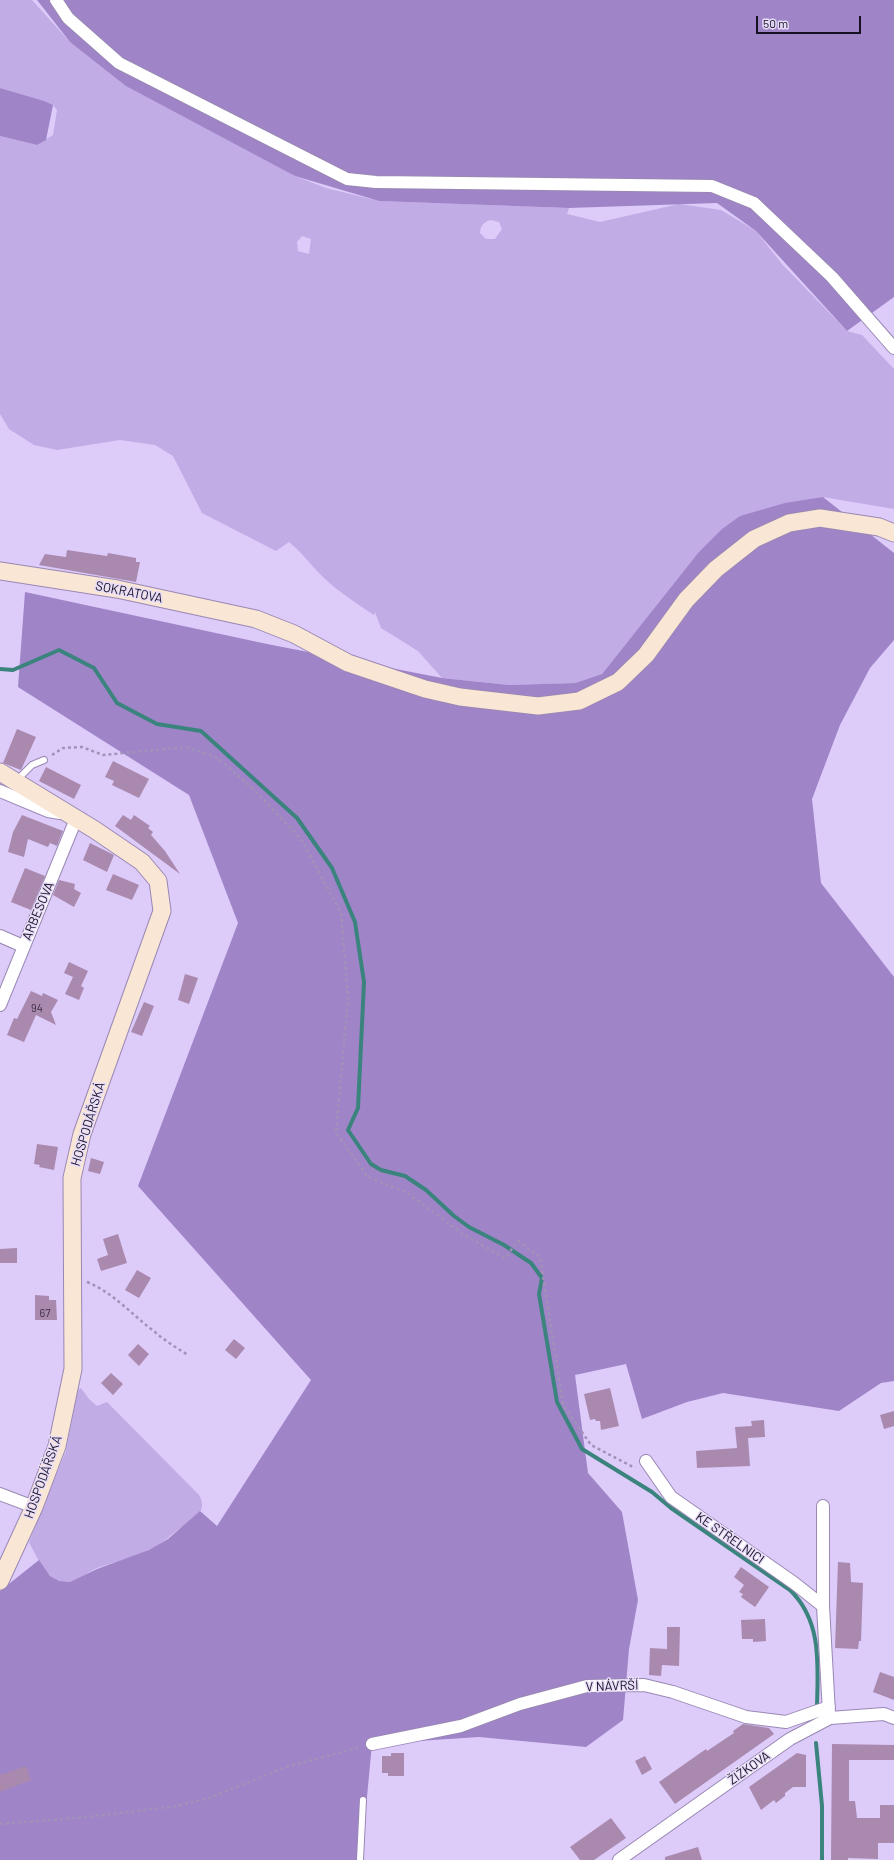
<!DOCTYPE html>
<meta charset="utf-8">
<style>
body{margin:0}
#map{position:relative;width:894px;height:1860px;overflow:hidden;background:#ddcbfa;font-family:Barlow,sans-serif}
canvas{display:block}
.scale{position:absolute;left:756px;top:16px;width:105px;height:18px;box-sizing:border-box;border:2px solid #171020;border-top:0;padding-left:5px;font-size:12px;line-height:14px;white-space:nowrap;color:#171020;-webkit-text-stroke:3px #e7dcf9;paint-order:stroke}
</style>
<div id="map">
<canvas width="894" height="1860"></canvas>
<div class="scale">50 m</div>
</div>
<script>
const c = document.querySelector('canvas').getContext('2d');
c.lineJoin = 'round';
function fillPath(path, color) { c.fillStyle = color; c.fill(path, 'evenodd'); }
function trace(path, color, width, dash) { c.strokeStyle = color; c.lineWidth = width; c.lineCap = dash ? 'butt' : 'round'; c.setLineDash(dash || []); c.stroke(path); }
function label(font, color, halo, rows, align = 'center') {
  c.font = font + ' Barlow,sans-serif'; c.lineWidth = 3; c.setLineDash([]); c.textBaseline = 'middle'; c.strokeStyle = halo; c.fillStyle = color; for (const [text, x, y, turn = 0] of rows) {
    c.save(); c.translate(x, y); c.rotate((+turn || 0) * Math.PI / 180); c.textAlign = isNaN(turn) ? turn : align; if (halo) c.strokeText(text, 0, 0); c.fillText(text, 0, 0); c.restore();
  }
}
const green = new Path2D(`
 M 0,0 L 32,0 L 70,42 L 295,176 L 326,188 L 379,201 L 569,208 L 567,214 L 600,222 L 679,204 L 721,210 L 756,231 L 782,264 L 847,331 L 862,335 L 894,369 L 894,509 L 823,497 L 740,516 L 698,553 L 602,674 L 575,683 L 509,685 L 442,678 L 418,651 L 381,628 L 375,612 L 374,615 C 354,602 333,588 317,571 C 308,561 300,551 289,542 L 276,551 L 202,513 L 173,456 L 155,445 L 120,440 L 57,450 L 34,445 L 9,429 L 0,414 L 0,136 L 37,145 L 53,135 L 57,110 L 53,105 L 0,88 ZM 491,220 L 499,222 L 502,229 L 495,239 L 486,239 L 480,233 C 481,225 483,222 491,220 ZM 302,236 L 311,239 L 309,254 L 298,251 L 297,242 Z
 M 81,1388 L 89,1399 L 97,1406 L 107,1402 L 199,1495 C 209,1513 192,1520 179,1529 C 169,1536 161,1545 149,1550 C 133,1558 114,1562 97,1568 C 85,1573 72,1587 58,1581 C 44,1575 36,1555 29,1542 L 66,1451 L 78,1390 Z`);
const forest = new Path2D(`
 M 37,0 L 894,0 L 894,297 L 847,331 L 756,231 L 717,203 L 569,208 L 379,201 L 295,176 L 126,86 L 70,42 Z
 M 0,88 L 44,101 L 53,105 L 46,140 L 37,145 L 0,136 Z
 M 823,497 L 894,553 L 894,640 L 870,668 L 840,725 L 812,799 L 821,883 L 894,977 L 894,1381 L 881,1383 L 839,1411 L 723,1393 L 687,1402 L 642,1419 L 626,1364 L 575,1375 L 588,1473 L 622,1512 L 638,1600 L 629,1649 L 623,1720 L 586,1747 L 479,1737 L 372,1744 L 361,1860 L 0,1860 L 0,1591 L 39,1560 L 50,1576 L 59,1581 L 70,1582 L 97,1569 L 149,1550 L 168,1539 L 200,1511 L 217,1526 L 311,1380 L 138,1186 L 238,923 L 189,795 L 18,687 L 25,592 L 267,644 L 442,678 L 509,685 L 575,683 L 602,674 L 698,553 L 722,529 L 740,516 L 785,503 Z`);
const stream = new Path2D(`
 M 0,669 L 13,670 L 59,650 L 94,668 L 117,703 L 157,724 L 201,731 L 297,818 L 332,868 L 355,922 L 364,982 L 358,1108 L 348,1130 L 371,1164 L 381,1170 L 405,1176 L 426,1190 L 454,1216 L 469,1227 L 504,1245 L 531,1263 L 542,1278 L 539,1294 L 557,1402 L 582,1449 L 652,1492 L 671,1508 L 790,1590 C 822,1621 818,1664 817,1706
 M 816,1743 L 822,1806 L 822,1860`);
const building = new Path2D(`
 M 67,550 L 107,556 L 108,553 L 136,558 L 136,562 L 140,562 L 136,582 L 39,565 L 45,554 L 66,557 Z
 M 17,729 L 36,737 L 21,770 L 3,763 Z
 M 113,761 L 149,779 L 139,798 L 112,785 L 114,781 L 105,777 Z
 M 46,767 L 81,785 L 74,799 L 39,781 Z
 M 22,815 L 63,831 L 57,846 L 50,843 L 48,847 L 28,839 L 24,857 L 8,852 L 13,832 Z
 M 123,815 L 131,820 L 134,815 L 150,826 L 148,828 L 153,832 L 151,835 L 165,851 L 180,874 L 115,826 Z
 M 90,843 L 114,855 L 107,872 L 83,860 Z
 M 25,868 L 45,876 L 31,910 L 11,902 Z
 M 113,874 L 139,885 L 132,900 L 106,890 Z
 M 59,880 L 75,884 L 74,889 L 81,893 L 74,907 L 53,895 Z
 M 69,962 L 88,971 L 81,986 L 84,988 L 79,1000 L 65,994 L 73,977 L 64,973 Z
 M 185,974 L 198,978 L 189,1004 L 178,1000 Z
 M 31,991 L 42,996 L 43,993 L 58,1000 L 51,1012 L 56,1025 L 36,1015 L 24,1042 L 7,1035 L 14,1018 L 17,1019 Z
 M 144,1002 L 154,1006 L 142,1036 L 131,1032 Z
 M 37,1144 L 58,1147 L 54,1170 L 39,1167 L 40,1165 L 34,1164 Z
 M 91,1158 L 104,1162 L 100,1174 L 88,1171 Z
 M 118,1234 L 127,1263 L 101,1271 L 97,1259 L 108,1255 L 103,1239 Z
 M 17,1248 L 17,1263 L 0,1263 L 0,1249 Z
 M 137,1270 L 151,1278 L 139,1298 L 125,1290 Z
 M 35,1295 L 49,1296 L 49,1300 L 56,1300 L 57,1320 L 35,1320 Z
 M 234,1339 L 245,1348 L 236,1359 L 225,1350 Z
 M 138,1344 L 149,1354 L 139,1366 L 128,1355 Z
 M 111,1373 L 123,1384 L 113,1395 L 101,1383 Z
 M 610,1388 L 619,1426 L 601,1430 L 600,1421 L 596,1421 L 595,1419 L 590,1420 L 584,1394 Z
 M 894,1411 L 894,1426 L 884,1429 L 880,1415 Z
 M 764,1420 L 765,1437 L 748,1438 L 750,1466 L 697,1468 L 696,1451 L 737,1448 L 735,1427 L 752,1426 L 751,1421 Z
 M 838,1562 L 850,1563 L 851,1582 L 863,1583 L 861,1641 L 859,1641 L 858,1649 L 835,1648 Z
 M 741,1567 L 769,1587 L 755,1607 L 741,1597 L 743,1594 L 739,1592 L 744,1585 L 734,1577 Z
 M 765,1619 L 766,1641 L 753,1642 L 753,1639 L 742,1639 L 741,1620 Z
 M 667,1627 L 680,1627 L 679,1666 L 662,1665 L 661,1676 L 649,1675 L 650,1648 L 667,1649 Z
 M 880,1672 L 894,1677 L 894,1700 L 873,1692 Z
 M 743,1724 L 769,1728 L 774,1734 L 675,1804 L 659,1782 L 706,1749 L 707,1751 L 734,1733 L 733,1731 Z
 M 832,1744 L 894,1745 L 894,1760 L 849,1760 L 849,1801 L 855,1801 L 857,1818 L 880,1818 L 880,1805 L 894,1805 L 894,1843 L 878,1843 L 878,1859 L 848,1858 L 848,1860 L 831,1860 Z
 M 391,1753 L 404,1753 L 404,1776 L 388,1776 L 388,1773 L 382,1773 L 382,1756 L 391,1756 Z
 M 797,1753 L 806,1755 L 806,1787 L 793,1787 L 785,1793 L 785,1796 L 776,1803 L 774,1800 L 761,1810 L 749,1787 Z
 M 645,1756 L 652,1769 L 642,1775 L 635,1761 Z
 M 26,1766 L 31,1780 L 0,1792 L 0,1775 Z
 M 611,1818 L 626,1838 L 594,1860 L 580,1860 L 570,1847 Z
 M 698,1847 L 702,1860 L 665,1860 L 665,1857 Z`);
const path = new Path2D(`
 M 52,755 L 63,748 L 82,747 L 103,755 L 187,747 L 218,758 L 251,787 L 301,839 L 341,913 L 348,998 L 336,1133 L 368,1177 L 406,1192 L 464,1235 L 505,1258 L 518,1241 L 540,1257 L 563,1405 L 591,1445 L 635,1468
 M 87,1282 C 114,1293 132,1315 155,1332 C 165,1341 177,1348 188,1355
 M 0,1824 L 87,1817 L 177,1806 L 209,1798 L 286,1767 L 361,1747`);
const lane = new Path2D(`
 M 17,780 L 32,765 L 44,760
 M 360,1860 L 363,1800`);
const street = new Path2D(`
 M 56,0 L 68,18 L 119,63 L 347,179 L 376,182 L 712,186 L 754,203 L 832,277 L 894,348
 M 0,791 L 48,811 L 60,813
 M 0,936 L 23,946
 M 0,1005 L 76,819
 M 646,1461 L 671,1497 L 794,1583 L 823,1606
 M 0,1494 L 34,1507
 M 823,1506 L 823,1606 L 829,1713
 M 372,1744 L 461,1726 L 520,1704 L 587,1686 L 644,1685 L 673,1692 L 746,1717 L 786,1722 L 829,1707
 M 619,1860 L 790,1739 L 830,1718 L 884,1714 L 894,1718`);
const secondary = new Path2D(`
 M 0,571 L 117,589 L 256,619 L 294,634 L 348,663 L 425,689 L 460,697 L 538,706 L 579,701 L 618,682 L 646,655 L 686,600 L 716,569 L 754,539 L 789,523 L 820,518 L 879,527 L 894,533
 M 0,772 L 95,830 L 142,862 L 158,881 L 162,911 L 82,1134 L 72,1178 L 73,1369 L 57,1446 L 34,1507 L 0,1581`);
const numberNames = [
 ["94",37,1008],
 ["67",45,1313]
];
const streetNames = [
 ["SOKRATOVA",129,592,11],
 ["ARBESOVA",38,911,-67],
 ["HOSPODÁŘSKÁ",88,1124,-73],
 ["HOSPODÁŘSKÁ",43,1477,-70],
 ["KE STŘELNICI",730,1538,35],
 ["V NÁVRŠÍ",612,1686,-2],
 ["ŽIŽKOVA",749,1768,-35]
];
fillPath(green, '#c2ace5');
fillPath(forest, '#a084c8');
trace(stream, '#3b847e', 4);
fillPath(building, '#aa89af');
trace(lane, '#9988b4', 8);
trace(street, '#9988b4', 14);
trace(secondary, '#9988b4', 19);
trace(path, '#a192b8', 2.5, [3, 3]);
trace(lane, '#fff', 6);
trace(street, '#fff', 12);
trace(secondary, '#fae6d4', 17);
label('11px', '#3c2e44', null, numberNames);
label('13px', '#171020', '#e7dcf9', streetNames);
</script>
